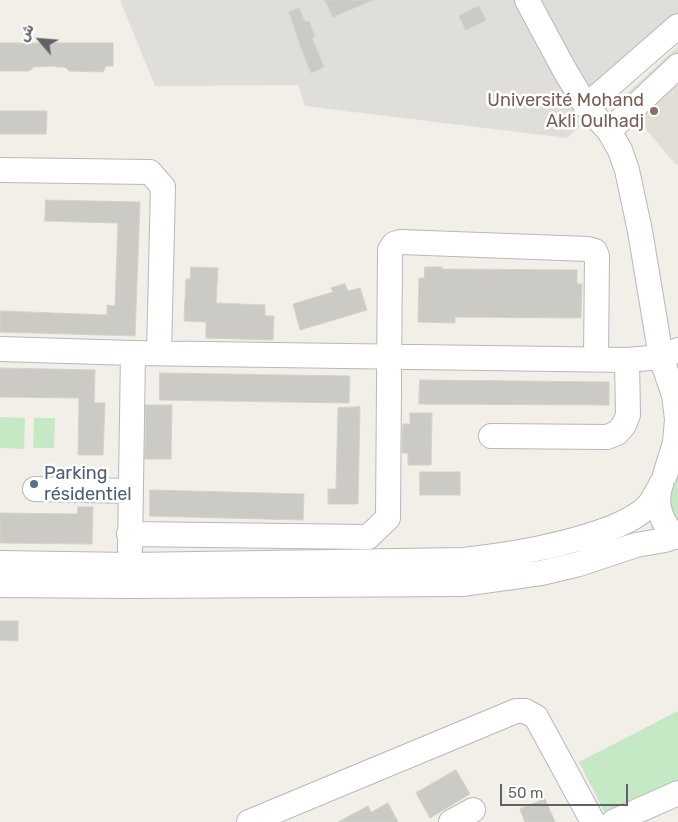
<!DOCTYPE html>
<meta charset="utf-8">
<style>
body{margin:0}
#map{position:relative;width:678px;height:822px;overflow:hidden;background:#f1efe8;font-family:Rubik,"Noto Sans Arabic",sans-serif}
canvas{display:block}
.north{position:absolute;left:15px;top:15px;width:50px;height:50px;-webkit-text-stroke:4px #fff;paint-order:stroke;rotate:297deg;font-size:14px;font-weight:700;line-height:20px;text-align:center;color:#5f6368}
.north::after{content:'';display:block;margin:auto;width:18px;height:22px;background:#5f6368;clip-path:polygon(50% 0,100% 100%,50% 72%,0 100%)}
.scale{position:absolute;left:500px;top:784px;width:128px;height:22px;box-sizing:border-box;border:2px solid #5f6368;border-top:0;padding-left:6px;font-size:15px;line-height:18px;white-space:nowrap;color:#5f6368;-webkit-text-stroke:4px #fff;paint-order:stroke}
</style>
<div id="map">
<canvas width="678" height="822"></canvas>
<div class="north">ش</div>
<div class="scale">50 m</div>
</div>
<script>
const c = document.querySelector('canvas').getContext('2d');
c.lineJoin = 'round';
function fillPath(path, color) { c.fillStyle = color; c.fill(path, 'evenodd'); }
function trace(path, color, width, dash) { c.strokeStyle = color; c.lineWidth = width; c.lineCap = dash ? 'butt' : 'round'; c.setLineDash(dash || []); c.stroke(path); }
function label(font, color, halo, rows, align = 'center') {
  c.font = font + ' Rubik,sans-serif'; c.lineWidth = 5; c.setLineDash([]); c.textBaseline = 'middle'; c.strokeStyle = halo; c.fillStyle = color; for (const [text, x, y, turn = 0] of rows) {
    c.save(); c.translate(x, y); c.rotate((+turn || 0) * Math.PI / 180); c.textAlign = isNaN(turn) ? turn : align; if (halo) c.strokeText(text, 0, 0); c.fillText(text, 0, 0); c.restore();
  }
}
const industrial = new Path2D(`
 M 120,0 L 678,0 L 678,36 L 567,138 L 305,106 L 298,85 L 155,86 Z`);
const education = new Path2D(`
 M 678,46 L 678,165 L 675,164 L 621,99 Z`);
const green = new Path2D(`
 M 0,417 L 25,418 L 24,449 L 0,448 Z
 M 34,418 L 55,418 L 54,448 L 33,448 Z
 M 678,475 L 678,522 C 666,506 666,491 678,475 Z
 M 678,711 L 678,781 L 607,817 L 579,762 Z`);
const building = new Path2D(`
 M 325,0 L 373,0 L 333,17 Z
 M 479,6 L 486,20 L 466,30 L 459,16 Z
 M 299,8 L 305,22 L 309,21 L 315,37 L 312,38 L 324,67 L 311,73 L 301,48 L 289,12 Z
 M 0,43 L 113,43 L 113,66 L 106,66 L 103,72 L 69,71 L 65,67 L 56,67 L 56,66 L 34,67 L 29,71 L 0,71 Z
 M 0,111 L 47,111 L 46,134 L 0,134 Z
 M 46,200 L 140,202 L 135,336 L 0,332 L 0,311 L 107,315 L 107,305 L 115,306 L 118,223 L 45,221 Z
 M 191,267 L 218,268 L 216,303 L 265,305 L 265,316 L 274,316 L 273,340 L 206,338 L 206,322 L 184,321 L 186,279 L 190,279 Z
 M 425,267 L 442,267 L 442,269 L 577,270 L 577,284 L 582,284 L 581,318 L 455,317 L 455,323 L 418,322 L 419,278 L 424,278 Z
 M 345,284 L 348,291 L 360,288 L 367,310 L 300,330 L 293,304 L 333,292 L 331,288 Z
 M 0,368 L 95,370 L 94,403 L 105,403 L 103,455 L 78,455 L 79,398 L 0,397 Z
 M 160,373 L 350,376 L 349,403 L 160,400 Z
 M 420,380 L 609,382 L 609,405 L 419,404 Z
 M 146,405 L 172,405 L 171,459 L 145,459 Z
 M 360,407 L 358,504 L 328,504 L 328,489 L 336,489 L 338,408 Z
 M 410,413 L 432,413 L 431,465 L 408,465 L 408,453 L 402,453 L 403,424 L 410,424 Z
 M 420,472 L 460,472 L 460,495 L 420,495 Z
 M 150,490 L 304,494 L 303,520 L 150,516 Z
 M 78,507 L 93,507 L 92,544 L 0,543 L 0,513 L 77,514 Z
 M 0,621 L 18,621 L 18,641 L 0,640 Z
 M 456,770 L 470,794 L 430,818 L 416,793 Z
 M 545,799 L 555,822 L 525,822 L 520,809 Z
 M 388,803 L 398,822 L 338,822 L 368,806 L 371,812 Z`);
const minor = new Path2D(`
 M 527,0 L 564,69 L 586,106 L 609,131 L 620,150 L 627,170 L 640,231 L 661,357 L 674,395 L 677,419 L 675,443 L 665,475
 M 586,106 L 678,26
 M 609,131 L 678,66
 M 0,170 L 150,172 L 163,187 L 159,353
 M 0,349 L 133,353 L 627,360 L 661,357 L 678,350
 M 491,436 L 607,437 L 617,433 L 624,425 L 628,415 L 627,360
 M 661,484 C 654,503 661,526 678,537
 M 35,489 L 130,491
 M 129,534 L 368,537 L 388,518 L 390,250 L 394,244 L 400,242 L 588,249 L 595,251 L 597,256 L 596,359
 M 130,549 L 133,353
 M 0,563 L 130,565 L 464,560 C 514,554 563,546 611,528 C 623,523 637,517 647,507 C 652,502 656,493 660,487
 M 0,585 L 130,586 L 462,584 L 541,573 L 579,564 L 636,545 L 665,540 L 676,536
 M 249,822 L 516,711 L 525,711 L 536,717 L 593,822
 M 451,822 L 473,810
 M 613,822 L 678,793`);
const markers = [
 [654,111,5,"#8d6e63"],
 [34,484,5,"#5c6f8a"]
];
const educationNames = [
 ["Université Mohand",644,101],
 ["Akli Oulhadj",644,122]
];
const serviceNames = [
 ["Parking",44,474],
 ["résidentiel",44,495]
];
fillPath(industrial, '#e0deda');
fillPath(education, '#e1ded6');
fillPath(green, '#c5e8c5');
fillPath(building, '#cccac5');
trace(building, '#d6d1c6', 1);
trace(minor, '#b5b8bc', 26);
trace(minor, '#fff', 24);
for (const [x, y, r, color] of markers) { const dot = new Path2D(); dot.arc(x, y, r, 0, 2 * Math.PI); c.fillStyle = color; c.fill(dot); trace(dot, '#fff', 2); }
label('18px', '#785e54', '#fff', educationNames, 'right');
label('18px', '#4e5e75', '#fff', serviceNames, 'left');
</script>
